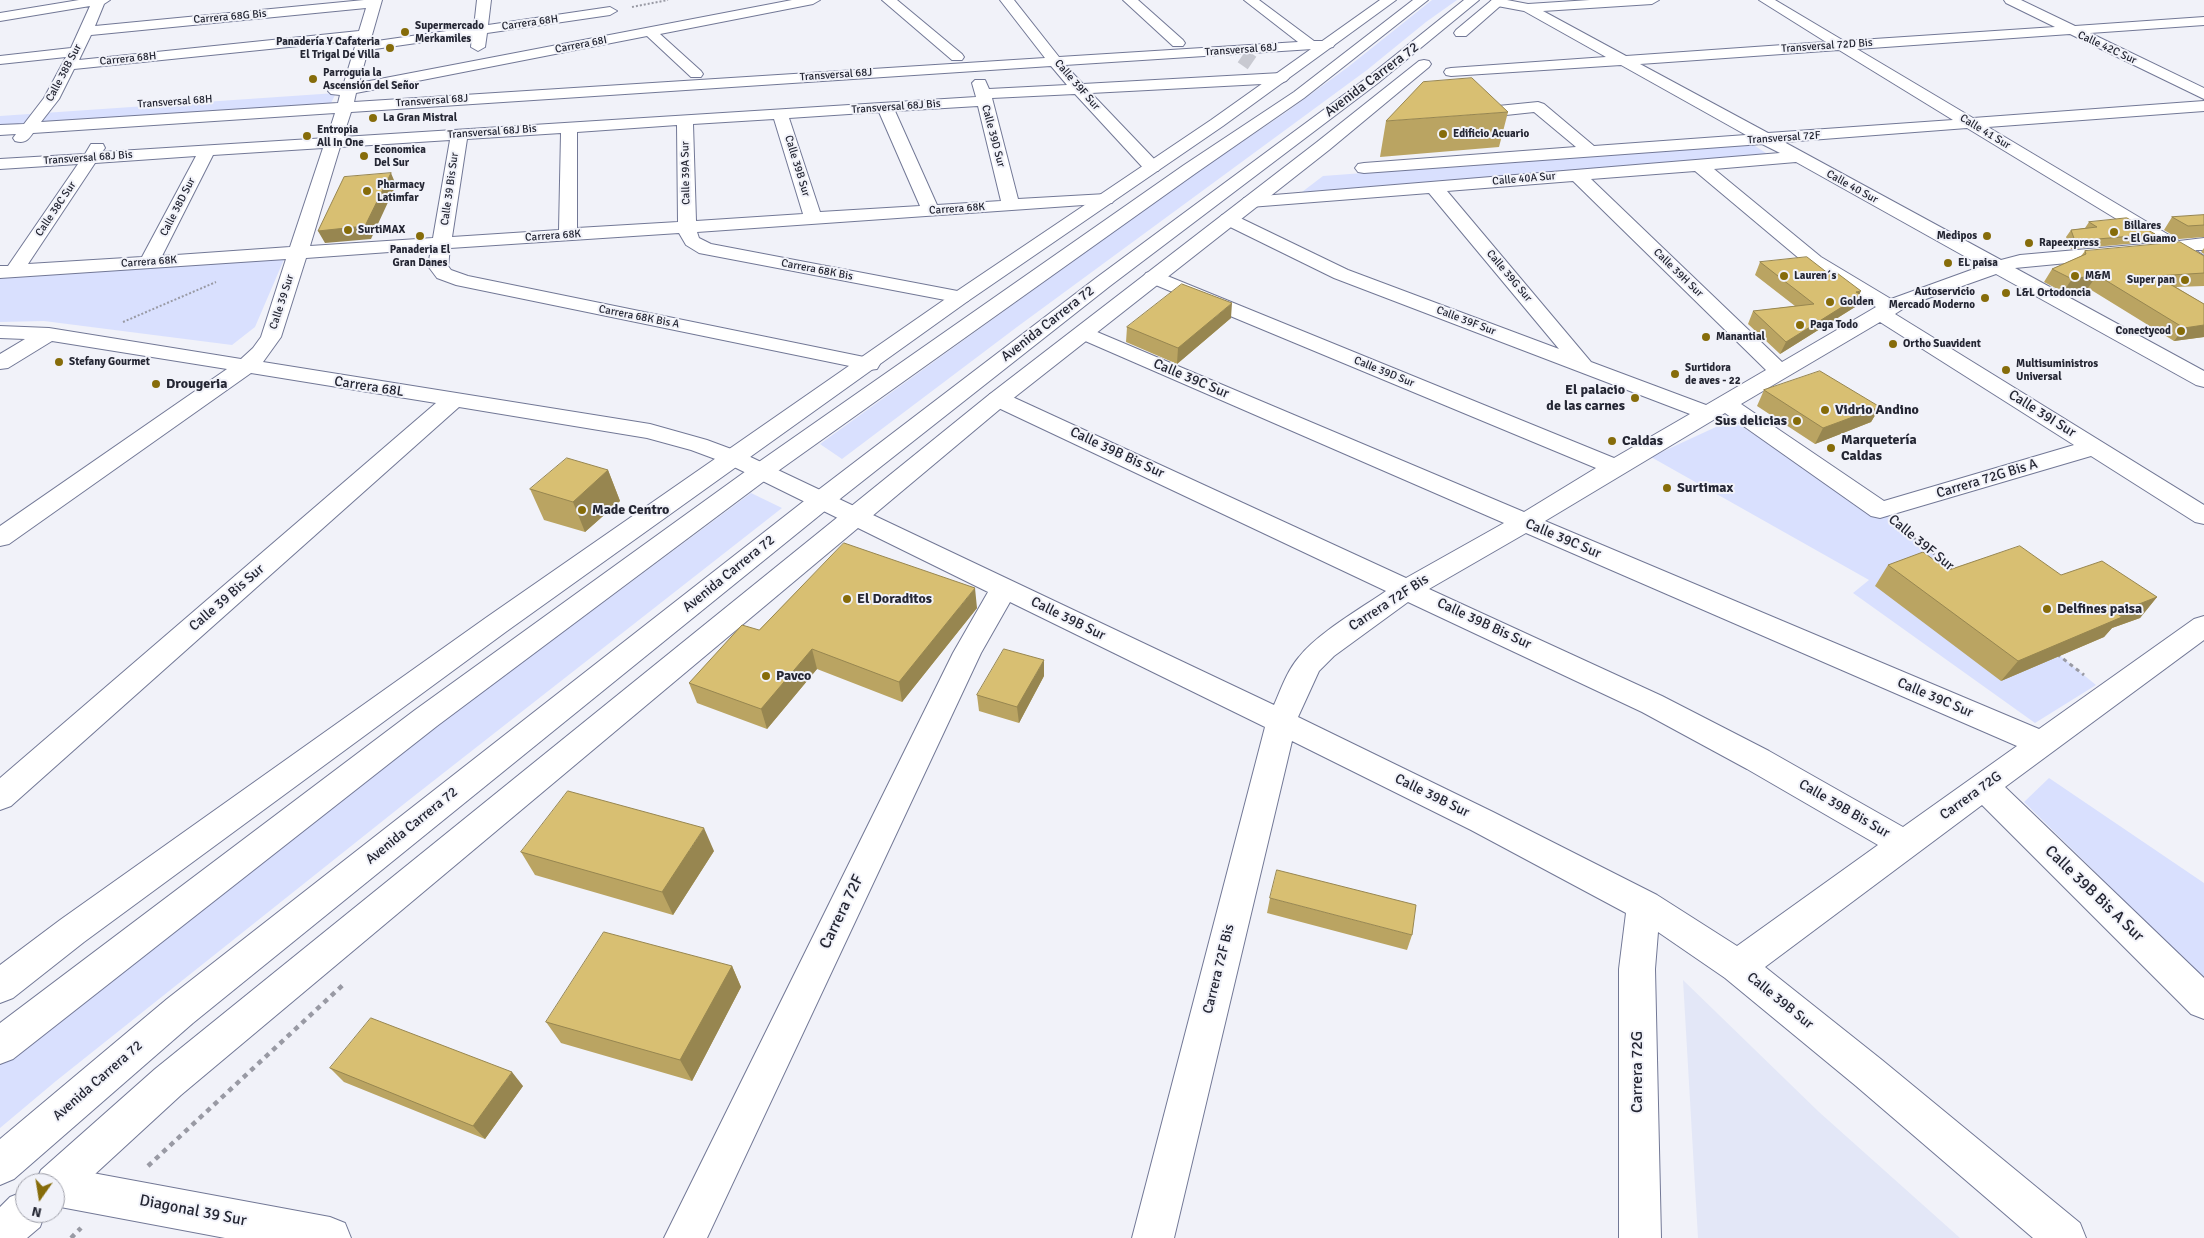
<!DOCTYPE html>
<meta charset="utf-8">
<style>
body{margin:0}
#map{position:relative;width:2204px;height:1238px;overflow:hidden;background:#f1f2f9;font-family:Signika,sans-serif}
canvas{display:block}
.north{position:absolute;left:15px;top:1173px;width:50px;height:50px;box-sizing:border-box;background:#f1f2f9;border:1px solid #9fa0aa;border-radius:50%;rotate:193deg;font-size:14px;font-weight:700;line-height:20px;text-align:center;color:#242633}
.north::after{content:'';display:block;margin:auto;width:18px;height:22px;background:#866c0a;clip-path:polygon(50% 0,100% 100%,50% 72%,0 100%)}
</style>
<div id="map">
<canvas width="2204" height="1238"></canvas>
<div class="north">N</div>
</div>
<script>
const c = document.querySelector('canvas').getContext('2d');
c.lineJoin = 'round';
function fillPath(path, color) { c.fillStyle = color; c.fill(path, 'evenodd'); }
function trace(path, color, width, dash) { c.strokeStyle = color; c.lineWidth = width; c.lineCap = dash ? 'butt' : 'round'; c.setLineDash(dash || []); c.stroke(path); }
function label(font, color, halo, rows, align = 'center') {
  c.font = font + ' Signika,sans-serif'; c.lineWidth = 4; c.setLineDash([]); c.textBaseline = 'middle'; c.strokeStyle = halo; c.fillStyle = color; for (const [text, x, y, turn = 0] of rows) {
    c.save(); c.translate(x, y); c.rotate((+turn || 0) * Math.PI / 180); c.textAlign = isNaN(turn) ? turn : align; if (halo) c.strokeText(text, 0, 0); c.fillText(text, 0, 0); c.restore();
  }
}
const built = new Path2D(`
 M 1683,980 L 1819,1112 L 1960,1238 L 1698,1238 Z`);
const green = new Path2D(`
 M 1432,0 L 1457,0 L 1426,22 L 1367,70 L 1017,327 L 842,459 L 820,444 L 1184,181 L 1285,113 L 1348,67 Z
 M 336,93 L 330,105 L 0,128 L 0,116 Z
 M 1752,144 L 1769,155 L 1302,192 L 1323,176 Z
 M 285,257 L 255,327 L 232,345 L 44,321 L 0,322 L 0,276 Z
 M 1731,420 L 1894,521 L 2096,685 L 2035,723 L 1853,593 L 1869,580 L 1651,457 Z
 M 751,493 L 782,508 L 409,800 L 56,1081 L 0,1128 L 0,1065 L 371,775 Z
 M 2049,778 L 2204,883 L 2204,979 L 2024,802 Z`);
const minorTunnel = new Path2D(`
 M 1242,56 L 1252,63`);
const pathFar3 = new Path2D(`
 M 632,7 L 668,0
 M 123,322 L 216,282`);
const pathFar2 = new Path2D(`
 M 1904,530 L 1954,570`);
const pathFar1 = new Path2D(`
 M 2057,654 L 2084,675`);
const path = new Path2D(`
 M 148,1166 L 345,983
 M 71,1238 L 81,1228`);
const minor = new Path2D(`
 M 79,0 L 110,0 L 104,4 L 95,26 L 364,0 L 382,0 L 370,42 L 474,27 L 477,0 L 491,0 L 488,25 L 610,7 L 617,11 L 610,15 L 487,33 L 485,47 L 478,51 L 471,47 L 472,35 L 368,50 L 359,83 L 792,0 L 820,0 L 813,4 L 660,34 L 701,71 L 703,74 L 701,77 L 691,77 L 647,36 L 356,93 L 354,102 L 1045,58 L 1000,0 L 1014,0 L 1059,57 L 1298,42 L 1244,0 L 1259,0 L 1314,41 L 1333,41 L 1335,44 L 1333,47 L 1328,48 L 1065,65 L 1083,84 L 1281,73 L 1286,75 L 1289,78 L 1286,81 L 1281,83 L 1091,93 L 1158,163 L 1161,167 L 1158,171 L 1146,171 L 1075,94 L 992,98 L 1018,199 L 1106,194 L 1112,195 L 1115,199 L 1112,203 L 697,232 L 699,238 L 711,244 L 968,293 L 971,297 L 968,301 L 961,303 L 699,253 L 686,245 L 679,233 L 450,248 L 448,266 L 451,270 L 468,276 L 869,358 L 877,359 L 880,364 L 877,369 L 869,370 L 456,285 L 437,278 L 428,266 L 431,249 L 306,258 L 281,337 L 263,362 L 650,424 L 707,440 L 742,453 L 1274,705 C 1281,689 1287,671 1299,657 C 1318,633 1360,609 1386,591 L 990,404 L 987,399 L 990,394 L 998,392 L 1006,394 L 1406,578 L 1504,523 L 1076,337 L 1073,333 L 1076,329 L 1083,327 L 1090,329 L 1524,512 L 1596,468 L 1146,281 L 1143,277 L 1146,273 L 1153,271 L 1160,273 L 1614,458 L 1690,414 L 1334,278 L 1222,223 L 1219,219 L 1222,215 L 1228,214 L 1234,215 L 1348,270 L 1559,349 L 1429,193 L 1250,207 L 1244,206 L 1241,202 L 1244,198 L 1250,197 L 1780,153 L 1762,144 L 1364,173 L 1358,172 L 1355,168 L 1358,164 L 1364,163 L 1576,147 L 1534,112 L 1478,118 L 1472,116 L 1470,113 L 1472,110 L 1478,108 L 1538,102 L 1544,104 L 1594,146 L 1746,135 L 1621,65 L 1451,76 L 1446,75 L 1444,72 L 1446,69 L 1451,68 L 1606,57 L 1524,11 L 1492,5 L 1490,2 L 1492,0 L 1507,0 L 1528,4 L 1590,0 L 1659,0 L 1652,4 L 1543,11 L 1626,56 L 1826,42 L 1759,0 L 1775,0 L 1844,41 L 2055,27 L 2006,3 L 2004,0 L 2021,0 L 2075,26 L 2204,17 L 2204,25 L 2090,33 L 2204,88 L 2204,99 L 2070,34 L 1857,49 L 1973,118 L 2204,101 L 2204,111 L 1988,127 L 2179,241 L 2204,238 L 2204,250 L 2195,250 L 2204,256 L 2204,270 L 2197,268 L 2172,253 L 2015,268 L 2204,371 L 2204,387 L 2196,385 L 1996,274 L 1909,305 L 1895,314 L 2204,505 L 2204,524 L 2195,522 L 2091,456 L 1880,518 L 1871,516 L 1725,413 L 1545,521 L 2039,729 L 2194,619 L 2204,616 L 2204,640 L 2005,787 L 2204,978 L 2204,1019 L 2191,1014 L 1982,805 L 1765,967 L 1882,1060 L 2080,1223 L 2086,1238 L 2033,1238 L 1856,1086 L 1725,978 L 1658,932 L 1655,969 L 1661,1238 L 1619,1238 L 1619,969 L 1626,913 L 1471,830 L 1292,741 L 1174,1238 L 1132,1238 L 1265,727 L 1010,602 L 981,653 L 707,1238 L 664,1238 L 953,653 L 988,592 L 726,463 L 691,450 L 647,438 L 459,407 L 11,806 L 0,810 L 0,778 L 436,403 L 251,373 L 9,544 L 0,546 L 0,526 L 227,369 L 52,341 L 8,368 L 0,369 L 0,354 L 25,339 L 0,338 L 0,326 L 49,328 L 241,359 L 253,348 L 261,337 L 286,259 L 0,278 L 0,266 L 8,266 L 78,164 L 0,169 L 0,159 L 85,154 L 91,144 L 103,144 L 105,148 L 102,152 L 327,138 L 335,113 L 33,133 C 28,140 25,144 15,141 L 13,138 L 16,134 L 0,135 L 0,125 L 24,124 L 44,98 L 66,57 L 0,64 L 0,56 L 71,48 L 90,6 L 0,21 L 0,13 ZM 366,8 L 359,31 L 79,60 L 91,35 ZM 357,40 L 343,86 L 331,88 L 328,91 L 331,94 L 340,95 L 338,103 L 41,122 L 59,99 L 74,69 ZM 1839,50 L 1953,120 L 1768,133 L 1640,64 ZM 1051,66 L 1067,85 L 989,89 L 985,80 L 975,80 L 972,83 L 976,97 L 343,137 L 351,112 ZM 978,106 L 1001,201 L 937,205 L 895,111 ZM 879,112 L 920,206 L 820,212 L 789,118 ZM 774,119 L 803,214 L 696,221 L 693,124 ZM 677,125 L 678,222 L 577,228 L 577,132 ZM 1967,128 L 2156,243 L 2020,255 L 2001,260 L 1784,142 ZM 561,133 L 559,230 L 452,237 L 467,139 ZM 450,140 L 433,238 L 310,246 L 340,147 ZM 323,148 L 290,247 L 162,256 L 213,155 ZM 196,156 L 142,257 L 28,264 L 95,163 ZM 1796,162 L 1982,266 L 1891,299 L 1821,257 L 1714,169 ZM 1695,171 L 1807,265 L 1876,307 L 1782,362 L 1591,179 ZM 1573,181 L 1766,370 L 1706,405 L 1591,362 L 1447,191 ZM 1880,322 L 2074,445 L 1884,501 L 1741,404 ZM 1526,533 L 2017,746 L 1903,827 L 1769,751 L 1662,696 L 1429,589 ZM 1408,602 L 1642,712 L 1747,769 L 1878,845 L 1737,946 L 1657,895 L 1493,812 L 1298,717 L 1319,671 L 1334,656 Z
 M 882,0 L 897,0 L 962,54 L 964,57 L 962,60 L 952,60 Z
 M 1123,0 L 1138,0 L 1183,40 L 1185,43 L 1183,46 L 1173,46 Z
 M 55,1166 L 330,1217 L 345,1223 L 351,1238 L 225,1238 L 55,1206 L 55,1183 L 36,1183 L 41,1172 Z`);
const highway = new Path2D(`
 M 1380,0 L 1396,0 L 1223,126 L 968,301 L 507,631 L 84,942 L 13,998 L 0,1003 L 0,965 L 60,920 L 487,617 L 954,293 L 1211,120 Z
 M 1413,0 L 1428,0 L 1304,98 L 1196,173 L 771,476 L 437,726 L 13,1059 L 0,1064 L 0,1023 L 415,710 L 753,466 L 1184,165 L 1294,92 Z
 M 1464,0 L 1479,0 L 1378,83 L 1110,286 L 831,506 L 193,1023 L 14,1179 L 0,1185 L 0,1139 L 167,999 L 813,494 L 1096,278 L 1368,77 Z
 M 1492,0 L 1507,0 L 1466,36 L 1456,36 L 1454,33 L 1456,30 Z
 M 1424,60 L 1429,61 L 1431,64 L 1429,67 L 1329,150 L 1006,404 L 181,1095 L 69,1198 L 55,1204 L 55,1183 L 35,1183 L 41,1170 L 155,1069 L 990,394 L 1317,142 L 1419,61 Z
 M 25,1191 L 25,1213 L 45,1213 L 40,1227 L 27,1238 L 0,1238 L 0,1207 L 10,1197 Z`);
const wall = new Path2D(`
 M 1508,112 L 1499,147 L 1380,157 L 1386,121 Z
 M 2204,215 L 2204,237 L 2179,239 L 2164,230 L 2172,217 Z
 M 2089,222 L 2155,234 L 2150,242 L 2071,249 L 2066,237 L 2071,230 L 2085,228 Z
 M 2204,248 L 2204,254 L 2201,252 Z
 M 2085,251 L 2204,256 L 2204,286 L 2176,287 L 2204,304 L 2204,337 L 2174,341 L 2088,288 L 2063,292 L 2044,282 L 2052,269 L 2081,256 Z
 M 1760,262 L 1829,274 L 1861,295 L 1855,307 L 1780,354 L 1748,324 L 1753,311 L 1795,306 L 1755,275 Z
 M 1231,318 L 1177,364 L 1126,342 L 1127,327 Z
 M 1764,390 L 1880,407 L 1871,422 L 1815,444 L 1757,406 Z
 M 608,470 L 620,501 L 585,532 L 544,520 L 530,489 Z
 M 1888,565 L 1948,570 L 2061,575 L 2157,597 L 2140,618 L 2112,628 L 2104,637 L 2001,681 L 1875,586 Z
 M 977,608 L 902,702 L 817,669 L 767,729 L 697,703 L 689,683 L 759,630 Z
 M 1044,676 L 1019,723 L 979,711 L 977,695 Z
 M 714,851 L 673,915 L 535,875 L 521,852 Z
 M 1270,898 L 1412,935 L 1407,950 L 1267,913 Z
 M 732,966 L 741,987 L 692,1081 L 561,1043 L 546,1022 Z
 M 330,1068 L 523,1086 L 485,1139 L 344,1082 Z`);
const shadedWall = new Path2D(`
 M 391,173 L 396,185 L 371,239 L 325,243 L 318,231 Z
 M 2097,275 L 2088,288 L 2063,292 L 2072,279 Z
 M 1861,291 L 1858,297 L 1861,295 L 1855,307 L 1780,354 L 1786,342 L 1856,292 Z
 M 1232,303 L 1231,318 L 1177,364 L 1178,348 Z
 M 2204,325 L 2204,337 L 2174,341 L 2184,328 Z
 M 1880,407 L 1871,422 L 1815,444 L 1823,428 Z
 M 608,470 L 620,501 L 585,532 L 573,502 Z
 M 975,588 L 977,608 L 902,702 L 899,682 Z
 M 2157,597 L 2140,618 L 2112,628 L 2104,637 L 2001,681 L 2018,661 L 2116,613 Z
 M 812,649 L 817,669 L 767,729 L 761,709 Z
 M 1044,660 L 1044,676 L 1019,723 L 1017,707 Z
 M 704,828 L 714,851 L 673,915 L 662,892 Z
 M 732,966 L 741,987 L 692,1081 L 680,1060 Z
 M 512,1072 L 523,1086 L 485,1139 L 473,1126 Z`);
const building = new Path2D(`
 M 1472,78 L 1508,112 L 1386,121 L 1423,82 Z
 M 391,173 L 365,226 L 318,231 L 344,177 Z
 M 2204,215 L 2204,225 L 2188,226 L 2172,217 Z
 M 2127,218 L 2155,234 L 2075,241 L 2071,230 L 2097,227 L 2089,222 Z
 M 2180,242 L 2204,256 L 2204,273 L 2156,276 L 2204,304 L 2204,325 L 2184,328 L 2097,275 L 2072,279 L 2052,269 L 2086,254 L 2085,251 Z
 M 1807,257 L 1829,274 L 1837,273 L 1861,291 L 1856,292 L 1861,295 L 1786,342 L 1753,311 L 1814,304 L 1760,262 Z
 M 1182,284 L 1232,303 L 1178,348 L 1127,327 Z
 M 1820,371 L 1880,407 L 1823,428 L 1764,390 Z
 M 567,458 L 608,470 L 573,502 L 530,489 Z
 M 844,543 L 975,588 L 899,682 L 812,649 L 761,709 L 689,683 L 742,625 L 759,630 Z
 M 2020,546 L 2061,575 L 2102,561 L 2157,597 L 2116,613 L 2122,617 L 2018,661 L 1888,565 L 1923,552 L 1948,570 Z
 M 1004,649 L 1044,660 L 1017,707 L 977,695 Z
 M 568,791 L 704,828 L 662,892 L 521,852 Z
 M 1277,870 L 1416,905 L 1412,935 L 1270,898 Z
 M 604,932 L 732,966 L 680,1060 L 546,1022 Z
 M 371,1018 L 512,1072 L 473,1126 L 330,1068 Z`);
const markers = [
 [405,32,5,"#866c0a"],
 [390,48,5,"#866c0a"],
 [313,79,5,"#866c0a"],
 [373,118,5,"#866c0a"],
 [1443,134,5,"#866c0a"],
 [307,136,5,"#866c0a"],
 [364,156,5,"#866c0a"],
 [367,191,5,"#866c0a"],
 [348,230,5,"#866c0a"],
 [2114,232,5,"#866c0a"],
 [420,236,5,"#866c0a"],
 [1987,236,5,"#866c0a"],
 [2029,243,5,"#866c0a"],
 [1948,263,5,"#866c0a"],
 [1784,276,5,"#866c0a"],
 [2075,276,5,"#866c0a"],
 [2185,280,5,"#866c0a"],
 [2006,293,5,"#866c0a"],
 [1985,298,5,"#866c0a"],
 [1830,302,5,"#866c0a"],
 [1800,325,5,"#866c0a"],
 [2181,331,5,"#866c0a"],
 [1706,337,5,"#866c0a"],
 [1893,344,5,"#866c0a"],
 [59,362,5,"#866c0a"],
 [2006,370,5,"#866c0a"],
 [1675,374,5,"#866c0a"],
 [156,384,5,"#866c0a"],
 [1635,398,5,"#866c0a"],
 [1825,410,5,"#866c0a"],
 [1797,421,5,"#866c0a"],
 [1612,441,5,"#866c0a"],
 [1831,448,5,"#866c0a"],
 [1667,488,5,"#866c0a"],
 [582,510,5,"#866c0a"],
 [847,599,5,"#866c0a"],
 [2047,609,5,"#866c0a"],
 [766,676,5,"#866c0a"]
];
const farStreetnames = [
 ["Carrera 68G Bis",230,17,-5],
 ["Carrera 68H",530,23,-8],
 ["Carrera 68I",581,45,-11],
 ["Transversal 72D Bis",1827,46,-4],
 ["Calle 42C Sur",2107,48,25],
 ["Transversal 68J",1241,50,-4],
 ["Carrera 68H",128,59,-6],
 ["Calle 38B Sur",64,73,-62],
 ["Transversal 68J",836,75,-4],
 ["Calle 39F Sur",1077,85,49],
 ["Transversal 68J",432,101,-4],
 ["Transversal 68H",175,102,-4],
 ["Transversal 68J Bis",896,107,-4],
 ["Transversal 68J Bis",492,132,-4],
 ["Calle 41 Sur",1985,132,31],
 ["Calle 39D Sur",993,136,75],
 ["Transversal 72F",1784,138,-4],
 ["Transversal 68J Bis",88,158,-4],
 ["Calle 39B Sur",797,166,73],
 ["Calle 39A Sur",686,173,-91],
 ["Calle 40A Sur",1524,179,-5],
 ["Calle 40 Sur",1852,187,29],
 ["Calle 39 Bis Sur",450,189,-82],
 ["Calle 38D Sur",178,207,-63],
 ["Calle 38C Sur",56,209,-56],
 ["Carrera 68K",957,209,-4],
 ["Carrera 68K",553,236,-4],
 ["Carrera 68K",149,262,-4],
 ["Carrera 68K Bis",817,270,11],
 ["Calle 39H Sur",1678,273,44],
 ["Calle 39G Sur",1509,276,50],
 ["Calle 39 Sur",282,302,-72],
 ["Carrera 68K Bis A",639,317,11],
 ["Calle 39F Sur",1466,321,21],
 ["Calle 39D Sur",1384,372,22]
];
const farPoinames = [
 ["Supermercado",415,26],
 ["Merkamiles",415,39],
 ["Panadería Y Cafateria",380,42,"right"],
 ["El Trigal De Villa",380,55,"right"],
 ["Parroguia la",323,73],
 ["Ascensión del Señor",323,86],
 ["La Gran Mistral",383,118],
 ["Entropia",317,130],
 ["All In One",317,143],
 ["Edificio Acuario",1453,134],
 ["Economica",374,150],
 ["Del Sur",374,163],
 ["Pharmacy",377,185],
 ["Latimfar",377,198],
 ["Billares",2124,226],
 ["- El Guamo",2124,239],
 ["SurtiMAX",358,230],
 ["Medipos",1977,236,"right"],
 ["Rapeexpress",2039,243],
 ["Panaderia El",420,250,"center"],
 ["Gran Danes",420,263,"center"],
 ["EL paisa",1958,263],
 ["Lauren´s",1794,276],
 ["M&M",2085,276],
 ["Super pan",2175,280,"right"],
 ["Autoservicio",1975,292,"right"],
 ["Mercado Moderno",1975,305,"right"],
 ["L&L Ortodoncia",2016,293],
 ["Golden",1840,302],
 ["Paga Todo",1810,325],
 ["Conectycod",2171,331,"right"],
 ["Manantial",1716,337],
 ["Ortho Suavident",1903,344],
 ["Stefany Gourmet",69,362],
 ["Multisuministros",2016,364],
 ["Universal",2016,377],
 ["Surtidora",1685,368],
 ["de aves - 22",1685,381]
];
const streetNames = [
 ["Avenida Carrera 72",1372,80,-37],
 ["Avenida Carrera 72",1048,324,-38],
 ["Calle 39C Sur",1191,379,23],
 ["Carrera 68L",369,387,9],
 ["Calle 39I Sur",2042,414,32],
 ["Calle 39B Bis Sur",1117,453,25],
 ["Carrera 72G Bis A",1987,479,-17],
 ["Calle 39C Sur",1563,539,23],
 ["Calle 39F Sur",1921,543,39],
 ["Avenida Carrera 72",729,574,-39],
 ["Calle 39 Bis Sur",227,598,-41],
 ["Carrera 72F Bis",1389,603,-33],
 ["Calle 39B Sur",1068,619,26],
 ["Calle 39B Bis Sur",1484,624,25],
 ["Calle 39C Sur",1935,698,23],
 ["Calle 39B Sur",1432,796,26],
 ["Carrera 72G",1971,796,-36],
 ["Calle 39B Bis Sur",1844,809,30],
 ["Avenida Carrera 72",412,826,-39],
 ["Carrera 72F Bis",1219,969,-76],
 ["Calle 39B Sur",1780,1001,39],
 ["Avenida Carrera 72",98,1081,-41]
];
const poiNames = [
 ["Drougeria",166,384],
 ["El palacio",1625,390,"right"],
 ["de las carnes",1625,406,"right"],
 ["Vidrio Andino",1835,410],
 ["Sus delicias",1787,421,"right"],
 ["Marquetería",1841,440],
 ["Caldas",1841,456],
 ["Caldas",1622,441],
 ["Surtimax",1677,488],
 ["Made Centro",592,510],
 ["El Doraditos",857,599],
 ["Delfines paisa",2057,609],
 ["Pavco",776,676]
];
const nearStreetnames = [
 ["Calle 39B Bis A Sur",2094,894,44],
 ["Carrera 72F",842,912,-64],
 ["Carrera 72G",1638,1072,-90],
 ["Diagonal 39 Sur",193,1211,11]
];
fillPath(built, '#e3e7f7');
fillPath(green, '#d9e0fe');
trace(minorTunnel, '#c8c9d1', 15, [15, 8]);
trace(minor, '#727896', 2);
trace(highway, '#727896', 2);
trace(pathFar3, '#999aa4', 2, [2, 2]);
trace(pathFar2, '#999aa4', 2.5, [3, 3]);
trace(pathFar1, '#999aa4', 3, [4, 4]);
trace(path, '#999aa4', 4.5, [5, 5]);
fillPath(minor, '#fff');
fillPath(highway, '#fff');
fillPath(wall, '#baa462');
fillPath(shadedWall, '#978650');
fillPath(building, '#d8bf72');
trace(building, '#978650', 1);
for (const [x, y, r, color] of markers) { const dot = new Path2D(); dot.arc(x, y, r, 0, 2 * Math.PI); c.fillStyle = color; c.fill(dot); trace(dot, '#f1f2f9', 2); }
label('11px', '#242633', '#f1f2f9', farStreetnames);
label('bold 11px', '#242633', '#f1f2f9', farPoinames, 'left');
label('14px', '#242633', '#f1f2f9', streetNames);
label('bold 14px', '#242633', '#f1f2f9', poiNames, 'left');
label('16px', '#242633', '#f1f2f9', nearStreetnames);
</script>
